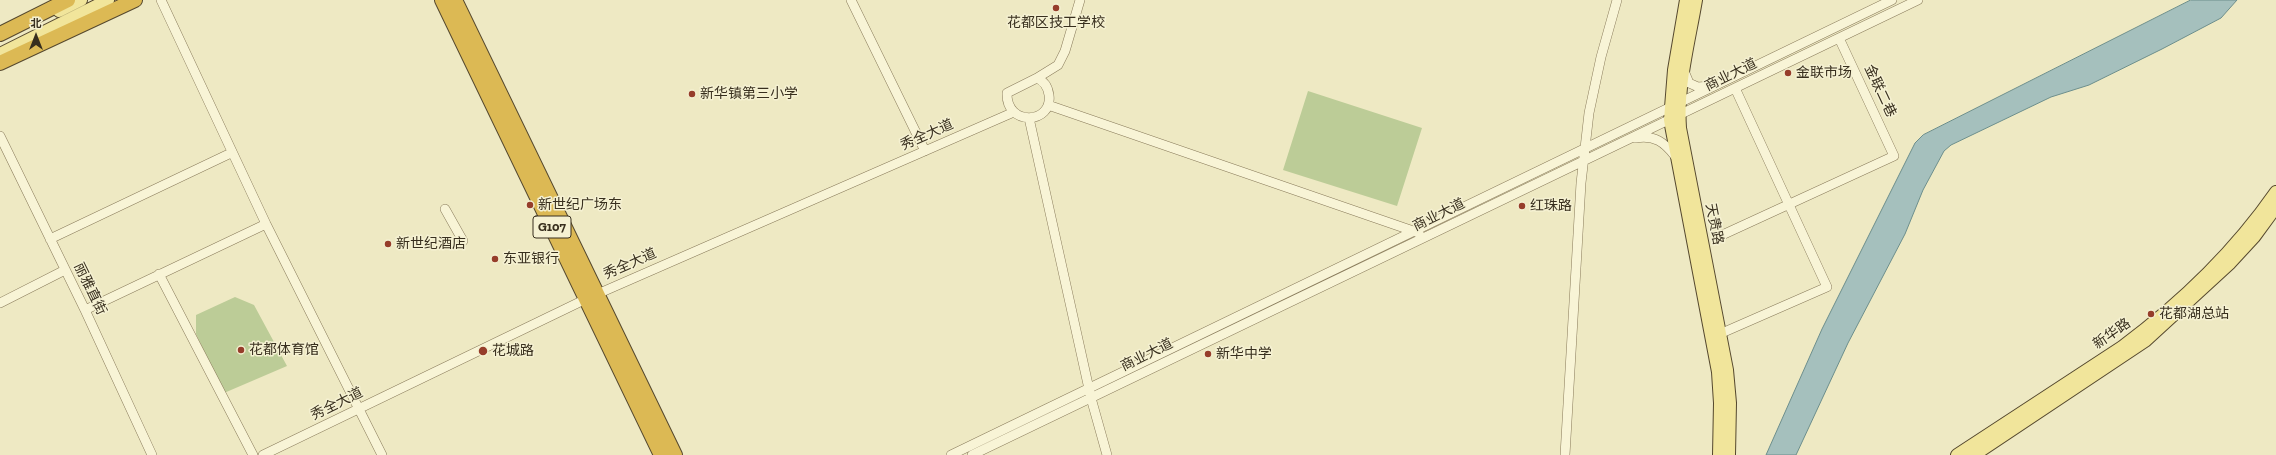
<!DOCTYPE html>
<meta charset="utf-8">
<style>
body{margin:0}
#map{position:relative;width:2276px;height:455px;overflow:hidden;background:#eee9c3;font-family:"Zilla Slab","Noto Sans SC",serif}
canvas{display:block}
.north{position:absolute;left:16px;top:16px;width:40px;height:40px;-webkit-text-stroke:3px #f5f1d2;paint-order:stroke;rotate:0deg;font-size:11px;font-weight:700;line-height:16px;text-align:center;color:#382f1e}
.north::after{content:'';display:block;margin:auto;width:14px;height:18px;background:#382f1e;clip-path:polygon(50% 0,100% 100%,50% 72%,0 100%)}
</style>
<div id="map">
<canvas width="2276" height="455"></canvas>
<div class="north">北</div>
</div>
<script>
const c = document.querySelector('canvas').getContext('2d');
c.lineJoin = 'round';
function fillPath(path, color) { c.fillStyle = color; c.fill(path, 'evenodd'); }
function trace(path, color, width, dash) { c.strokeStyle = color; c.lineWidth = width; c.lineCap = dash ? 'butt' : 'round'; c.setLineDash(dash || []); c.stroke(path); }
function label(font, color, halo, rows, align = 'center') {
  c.font = font + ' "Zilla Slab","Noto Sans SC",serif'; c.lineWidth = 3; c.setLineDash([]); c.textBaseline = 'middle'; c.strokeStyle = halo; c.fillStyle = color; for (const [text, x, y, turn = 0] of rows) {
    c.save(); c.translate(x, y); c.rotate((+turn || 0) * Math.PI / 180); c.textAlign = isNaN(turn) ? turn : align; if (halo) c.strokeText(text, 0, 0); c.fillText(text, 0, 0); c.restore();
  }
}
const green = new Path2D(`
 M 1308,91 L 1422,128 L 1397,206 L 1283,170 Z
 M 235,297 L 254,305 L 287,366 L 224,393 L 196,334 L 196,315 Z`);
const water = new Path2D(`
 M 2191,0 L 2237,0 L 2221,18 L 2162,49 L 2089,85 L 2051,97 L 1951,145 L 1944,151 L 1923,190 L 1905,234 L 1848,343 L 1796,455 L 1766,455 L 1822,329 L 1915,143 L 1923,135 Z`);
const minor = new Path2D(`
 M 161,0 L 266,224 L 382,455
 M 851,0 L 925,151
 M 1684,71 L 1689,83 L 1698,87 L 1711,86
 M 1037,78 C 1044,81 1048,87 1049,95 C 1053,124 1006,127 1007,93 Z
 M 1037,78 L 1058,65 L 1065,51 L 1080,0
 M 1048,105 L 1419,233
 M 1029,118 L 1091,398 L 1107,455
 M 0,136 L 85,310 L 152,455
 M 1636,138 C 1655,135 1664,142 1675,156
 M 445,209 L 463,241
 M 1720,236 L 1894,156 L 1839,38
 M 50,239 L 231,153
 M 159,274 L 253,455
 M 0,303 L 65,270
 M 85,310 L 266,224
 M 1715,336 L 1827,287 L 1735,88
 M 263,455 L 586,299 L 1014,112
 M 951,455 C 1265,304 1579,153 1892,0
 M 972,455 L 1918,0
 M 1565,455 L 1581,183 L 1589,113 L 1601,57 L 1617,0`);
const major = new Path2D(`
 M 1686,0 L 1674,70 L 1670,120 L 1718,372 L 1720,403 L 1719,455
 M 1696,0 C 1689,42 1677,85 1680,128 L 1727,370 L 1730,403 L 1729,455
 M 59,11 L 81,0
 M 0,54 L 108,0
 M 1957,455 L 2122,347 C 2180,304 2235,251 2276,192
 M 1974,455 L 2145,341 L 2230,263 L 2254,237 L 2276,207`);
const highway = new Path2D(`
 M 442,0 L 661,455
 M 455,0 L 675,455
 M 0,34 L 68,0
 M 0,63 L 135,0`);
const markers = [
 [1056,8,4,"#963d2a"],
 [1788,73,4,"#963d2a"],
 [692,94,4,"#963d2a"],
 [530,205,4,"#963d2a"],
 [1522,206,4,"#963d2a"],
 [388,244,4,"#963d2a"],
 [495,259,4,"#963d2a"],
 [2151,314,4,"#963d2a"],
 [241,350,4,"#963d2a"],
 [483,351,5,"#963d2a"],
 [1208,354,4,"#963d2a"]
];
const shields = [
 [552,227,38]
];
const shieldNames = [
 ["G107",552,227]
];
const poiNames = [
 ["花都区技工学校",1056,23,"center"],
 ["金联市场",1796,73],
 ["新华镇第三小学",700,94],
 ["新世纪广场东",538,205],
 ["红珠路",1530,206],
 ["新世纪酒店",396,244],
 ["东亚银行",503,259],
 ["花都湖总站",2159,314],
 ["花都体育馆",249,350],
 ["花城路",492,351],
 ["新华中学",1216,354]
];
const streetNames = [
 ["商业大道",1731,75,-26],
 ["金联二巷",1880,91,65],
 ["秀全大道",927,135,-24],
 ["商业大道",1439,215,-26],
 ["天贵路",1714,224,79],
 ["秀全大道",630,264,-24],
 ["丽雅直街",90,289,64],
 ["新华路",2112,334,-35],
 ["商业大道",1147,355,-26],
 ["秀全大道",337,404,-26]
];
fillPath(green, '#bccc97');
fillPath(water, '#a5c0bd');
trace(water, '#6c8e8c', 1);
trace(minor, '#887a5a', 10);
trace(major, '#55482e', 14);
trace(highway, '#55482e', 16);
trace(minor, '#f8f4d6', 9);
trace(major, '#f1e59b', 12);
trace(highway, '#dcb954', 14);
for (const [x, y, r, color] of markers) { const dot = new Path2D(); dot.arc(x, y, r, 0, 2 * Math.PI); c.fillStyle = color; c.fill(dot); trace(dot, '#f5f1d2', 1.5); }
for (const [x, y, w] of shields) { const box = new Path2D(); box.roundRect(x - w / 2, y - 11, w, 22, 3); c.fillStyle = '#f5f1d2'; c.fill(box); trace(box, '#382f1e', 1); }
label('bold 13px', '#382f1e', null, shieldNames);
label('14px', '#382f1e', '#f5f1d2', poiNames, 'left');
label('14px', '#382f1e', '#f5f1d2', streetNames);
</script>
